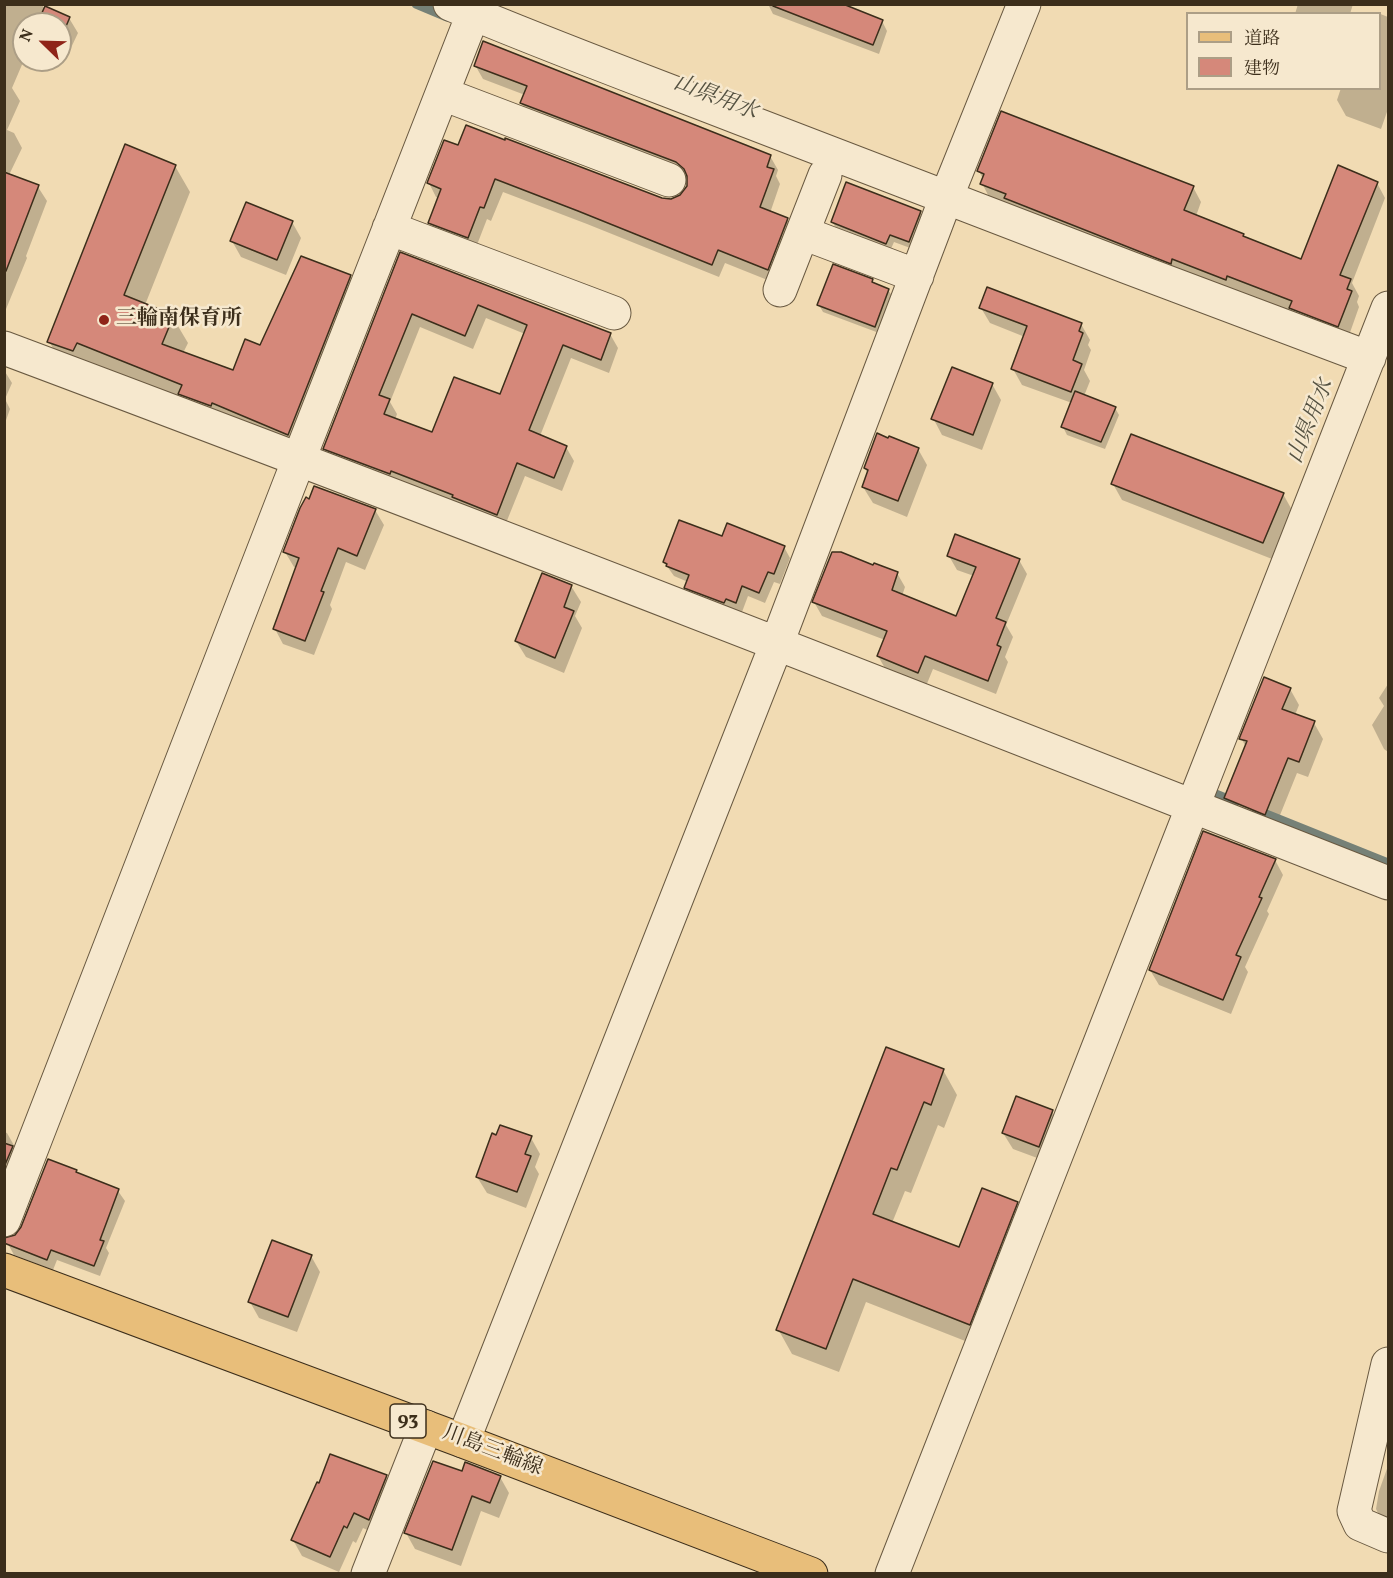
<!DOCTYPE html>
<meta charset="utf-8">
<style>
body{margin:0}
#map{position:relative;width:1393px;height:1578px;overflow:hidden;background:#f1dbb3;font-family:Vollkorn,"Noto Serif JP",serif}
canvas{display:block}
.frame{position:absolute;inset:0;border:6px solid #3c2e1b;pointer-events:none}
.legend{position:absolute;left:1186px;top:12px;width:195px;height:78px;box-sizing:border-box;background:#f6e8ce;border:2px solid #ac9e86;margin:0;padding:8px 10px;list-style:none;font-size:18px;color:#3c2e1b}
.legend li{display:flex;align-items:center;gap:12px;height:30px}
.legend b{width:30px;border:2px solid #ac9e86}
.north{position:absolute;left:12px;top:12px;width:60px;height:60px;box-sizing:border-box;background:#f6e8ce;border:2px solid #ac9e86;border-radius:50%;rotate:293deg;font-size:16px;font-weight:700;line-height:24px;text-align:center;color:#3c2e1b}
.north::after{content:'';display:block;margin:auto;width:21px;height:27px;background:#8f2418;clip-path:polygon(50% 0,100% 100%,50% 72%,0 100%)}
</style>
<div id="map">
<canvas width="1393" height="1578"></canvas>
<div class="frame"></div>
<ul class="legend">
<li><b style="height:8px;background:#e8be7a"></b>道路</li>
<li><b style="height:16px;background:#d5887a"></b>建物</li>
</ul>
<div class="north">N</div>
</div>
<script>
const c = document.querySelector('canvas').getContext('2d');
c.lineJoin = 'round';
function fillPath(path, color) { c.fillStyle = color; c.fill(path, 'evenodd'); }
function trace(path, color, width, dash) { c.strokeStyle = color; c.lineWidth = width; c.lineCap = dash ? 'butt' : 'round'; c.setLineDash(dash || []); c.stroke(path); }
function label(font, color, halo, rows, align = 'center') {
  c.font = font + ' Vollkorn,"Noto Serif JP",serif'; c.lineWidth = 5; c.setLineDash([]); c.textBaseline = 'middle'; c.strokeStyle = halo; c.fillStyle = color; for (const [text, x, y, turn = 0] of rows) {
    c.save(); c.translate(x, y); c.rotate((+turn || 0) * Math.PI / 180); c.textAlign = isNaN(turn) ? turn : align; if (halo) c.strokeText(text, 0, 0); c.fillText(text, 0, 0); c.restore();
  }
}
const shadow = new Path2D(`
 M 4,4 L 44,4 L 43,7 L 69,18 L 78,33 L 69,52 L 60,48 L 60,24 L 24,24 L 24,60 L 12,88 L 20,101 L 7,130 L 14,133 L 22,148 L 9,175 L 38,187 L 47,201 L 26,256 L 27,258 L 4,314 Z
 M 768,4 L 839,4 L 882,21 L 887,31 L 879,54 L 773,14 Z
 M 1298,4 L 1353,4 L 1350,14 L 1295,14 Z
 M 1378,13 L 1388,17 L 1388,109 L 1381,129 L 1346,116 L 1337,100 L 1341,88 L 1380,88 L 1380,14 Z
 M 475,65 L 770,156 L 778,170 L 776,176 L 780,184 L 770,213 L 787,219 L 795,233 L 775,283 L 725,263 L 719,277 L 587,224 L 503,192 L 491,221 L 487,219 L 475,250 L 437,236 L 430,223 L 439,198 L 436,197 L 429,183 L 445,142 L 662,199 L 672,200 L 681,196 L 688,188 L 689,179 L 685,176 L 529,116 L 521,103 L 525,95 L 483,79 Z
 M 175,166 L 190,192 L 145,305 L 172,316 L 188,343 L 183,353 L 234,372 L 260,347 L 350,276 L 365,302 L 303,460 L 64,368 L 49,341 Z
 M 979,171 L 1193,187 L 1201,202 L 1196,216 L 1243,235 L 1245,239 L 1302,261 L 1377,183 L 1385,198 L 1352,283 L 1359,296 L 1357,302 L 1359,307 L 1347,341 L 1293,312 L 1236,290 L 1234,294 L 990,199 L 982,183 L 983,179 Z
 M 920,212 L 924,220 L 913,249 L 894,242 L 890,251 L 837,229 L 832,222 Z
 M 292,222 L 301,238 L 286,275 L 241,257 L 232,241 Z
 M 401,254 L 610,334 L 618,348 L 609,373 L 571,358 L 540,436 L 566,447 L 574,461 L 562,491 L 525,476 L 504,528 L 333,463 L 325,449 ZM 486,318 L 525,334 L 499,397 L 433,434 L 395,420 L 397,414 L 390,402 L 420,327 L 473,349 Z
 M 872,281 L 874,284 L 888,290 L 893,297 L 879,333 L 823,312 L 819,305 Z
 M 981,308 L 1081,324 L 1090,340 L 1088,345 L 1091,350 L 1084,370 L 1090,381 L 1084,396 L 1115,408 L 1119,415 L 1105,449 L 1067,435 L 1063,427 L 1072,403 L 1022,385 L 1013,369 L 1025,337 L 990,323 Z
 M 4,370 L 12,383 L 5,399 L 10,409 L 4,426 Z
 M 992,384 L 1001,400 L 982,450 L 942,435 L 933,418 Z
 M 918,449 L 927,465 L 907,517 L 873,503 L 863,487 L 868,474 L 865,468 Z
 M 1113,484 L 1283,494 L 1292,510 L 1272,559 L 1122,500 Z
 M 375,510 L 384,525 L 365,570 L 346,562 L 330,605 L 332,609 L 314,655 L 283,644 L 275,629 L 297,568 L 294,567 L 285,552 Z
 M 722,538 L 784,547 L 790,558 L 780,584 L 774,582 L 765,603 L 748,596 L 742,612 L 692,598 L 686,587 L 688,582 L 674,576 L 664,562 Z
 M 949,556 L 1019,560 L 1027,574 L 1006,625 L 1013,637 L 1005,657 L 1008,662 L 996,694 L 933,669 L 926,686 L 886,670 L 878,656 L 885,640 L 822,616 L 814,602 L 874,567 L 897,573 L 905,587 L 902,596 L 957,618 L 974,576 L 957,570 Z
 M 571,586 L 581,602 L 575,616 L 582,628 L 564,673 L 526,657 L 516,641 Z
 M 1388,684 L 1388,752 L 1384,749 L 1372,725 L 1384,706 L 1379,698 Z
 M 1290,689 L 1299,705 L 1295,715 L 1314,723 L 1323,739 L 1308,777 L 1297,773 L 1274,830 L 1235,814 L 1226,798 L 1246,747 L 1241,738 Z
 M 1275,860 L 1283,875 L 1267,911 L 1269,914 L 1245,967 L 1248,972 L 1231,1014 L 1159,985 L 1150,970 Z
 M 943,1070 L 957,1095 L 944,1128 L 938,1125 L 911,1193 L 905,1191 L 892,1223 L 959,1249 L 1017,1203 L 1031,1227 L 983,1348 L 866,1302 L 839,1372 L 792,1354 L 778,1329 Z
 M 1052,1112 L 1061,1128 L 1048,1162 L 1013,1149 L 1003,1133 Z
 M 4,1132 L 7,1133 L 16,1149 L 4,1180 Z
 M 531,1138 L 540,1154 L 535,1167 L 539,1174 L 526,1208 L 487,1193 L 477,1177 Z
 M 76,1171 L 78,1175 L 118,1191 L 125,1201 L 106,1248 L 109,1253 L 100,1276 L 57,1260 L 53,1270 L 14,1255 L 8,1244 L 17,1235 Z
 M 311,1256 L 320,1272 L 297,1332 L 259,1318 L 250,1302 Z
 M 1388,1466 L 1388,1524 L 1382,1521 L 1376,1509 L 1379,1491 Z
 M 463,1473 L 500,1477 L 509,1493 L 499,1518 L 481,1511 L 461,1566 L 415,1549 L 406,1533 Z
 M 386,1477 L 395,1492 L 378,1535 L 363,1528 L 356,1543 L 353,1541 L 339,1572 L 302,1556 L 293,1540 Z`);
const stream = new Path2D(`
 M 416,4 L 447,17
 M 1206,790 L 1235,802
 M 1256,810 L 1388,863`);
const building = new Path2D(`
 M 773,4 L 843,4 L 883,20 L 873,45 L 773,6 Z
 M 45,6 L 70,17 L 61,38 L 60,24 L 37,24 Z
 M 483,41 L 771,155 L 767,167 L 774,169 L 760,207 L 788,218 L 768,270 L 718,250 L 712,265 L 578,211 L 495,179 L 484,208 L 480,207 L 468,238 L 428,223 L 441,189 L 427,183 L 444,140 L 458,145 L 466,125 L 505,140 L 505,138 L 662,198 L 671,199 L 680,195 L 687,186 L 687,176 L 684,169 L 676,162 L 520,103 L 527,86 L 474,66 Z
 M 1001,111 L 1194,186 L 1184,210 L 1244,234 L 1243,236 L 1301,259 L 1338,165 L 1378,182 L 1340,275 L 1351,279 L 1347,289 L 1352,291 L 1338,327 L 1289,308 L 1292,301 L 1227,276 L 1226,280 L 1172,259 L 1171,264 L 1004,198 L 1006,194 L 980,184 L 984,174 L 977,171 Z
 M 125,144 L 176,165 L 124,295 L 174,315 L 162,344 L 233,370 L 245,339 L 260,345 L 301,256 L 351,275 L 288,435 L 212,403 L 211,406 L 178,394 L 182,385 L 77,343 L 73,351 L 47,342 Z
 M 4,172 L 39,185 L 6,271 L 4,270 Z
 M 846,182 L 921,211 L 909,242 L 890,235 L 886,244 L 831,222 Z
 M 246,202 L 293,221 L 277,260 L 230,241 Z
 M 400,252 L 611,333 L 601,360 L 563,345 L 529,430 L 567,446 L 554,478 L 517,463 L 497,515 L 452,497 L 453,495 L 391,471 L 390,474 L 323,449 ZM 478,305 L 527,325 L 500,394 L 454,377 L 432,432 L 384,414 L 390,399 L 379,395 L 412,314 L 465,336 Z
 M 833,264 L 873,279 L 872,282 L 889,289 L 875,327 L 817,305 Z
 M 987,287 L 1082,323 L 1079,331 L 1083,333 L 1073,360 L 1082,364 L 1071,392 L 1011,369 L 1027,326 L 979,308 Z
 M 952,367 L 993,383 L 973,435 L 931,419 Z
 M 1075,391 L 1116,407 L 1101,442 L 1061,427 Z
 M 877,433 L 888,438 L 889,436 L 919,448 L 898,501 L 862,487 L 868,470 L 864,468 Z
 M 1131,434 L 1284,493 L 1263,543 L 1111,484 Z
 M 314,486 L 376,509 L 357,556 L 338,548 L 321,591 L 324,592 L 305,641 L 273,629 L 299,558 L 283,552 L 300,508 L 306,497 L 309,499 Z
 M 679,520 L 722,536 L 727,523 L 785,546 L 774,574 L 768,572 L 759,593 L 742,586 L 736,603 L 726,599 L 724,603 L 684,588 L 689,575 L 666,566 L 667,564 L 663,562 Z
 M 955,534 L 1020,559 L 996,618 L 1006,622 L 997,645 L 1001,647 L 988,681 L 925,656 L 918,673 L 877,656 L 887,631 L 812,602 L 832,552 L 841,552 L 873,565 L 874,563 L 898,572 L 892,590 L 956,616 L 976,567 L 947,556 Z
 M 542,573 L 572,585 L 564,607 L 574,611 L 555,658 L 515,641 Z
 M 1264,677 L 1291,688 L 1282,709 L 1315,721 L 1299,762 L 1288,758 L 1265,815 L 1224,798 L 1247,741 L 1239,739 Z
 M 1203,831 L 1276,859 L 1259,897 L 1262,898 L 1236,955 L 1241,957 L 1223,1000 L 1149,970 Z
 M 886,1047 L 944,1069 L 931,1105 L 924,1102 L 897,1170 L 891,1168 L 873,1214 L 959,1247 L 982,1188 L 1018,1202 L 970,1325 L 853,1279 L 826,1349 L 776,1330 Z
 M 1016,1096 L 1053,1110 L 1039,1147 L 1002,1133 Z
 M 500,1125 L 532,1136 L 525,1154 L 531,1156 L 517,1192 L 476,1177 L 492,1133 L 496,1135 Z
 M 4,1143 L 13,1146 L 4,1167 Z
 M 48,1159 L 77,1170 L 76,1172 L 119,1189 L 100,1240 L 104,1241 L 94,1266 L 51,1250 L 47,1260 L 4,1243 L 4,1238 L 15,1235 L 21,1227 Z
 M 272,1240 L 312,1255 L 288,1317 L 248,1302 Z
 M 330,1454 L 387,1475 L 369,1520 L 354,1513 L 347,1528 L 344,1526 L 330,1557 L 291,1540 L 317,1482 L 319,1483 Z
 M 433,1461 L 462,1471 L 465,1462 L 501,1476 L 490,1503 L 472,1496 L 452,1550 L 404,1533 Z`);
const street = new Path2D(`
 M 450,4 C 549,46 650,83 750,122 C 956,202 1162,281 1369,358
 M 443,94 L 669,180
 M 389,228 L 614,313
 M 803,233 L 917,276
 M 780,290 L 825,175
 M 4,348 C 468,522 928,702 1388,883
 M 4,1220 L 299,459 L 477,4
 M 1388,1364 L 1354,1511 L 1360,1524 L 1388,1536
 M 463,1441 L 777,643 L 946,198 L 1024,4
 M 368,1574 L 426,1427
 M 892,1574 L 1388,308`);
const primary = new Path2D(`
 M 4,1270 L 463,1441 L 811,1574`);
const markers = [
 [104,320,6,"#8f2418"]
];
const shields = [
 [408,1421,36]
];
const shieldNames = [
 ["93",408,1421]
];
const poiNames = [
 ["三輪南保育所",116,320]
];
const streetNames = [
 ["川島三輪線",492,1452,21]
];
const waterNames = [
 ["山県用水",715,99,21],
 ["山県用水",1312,422,-68]
];
fillPath(shadow, '#0003');
trace(stream, '#768177', 9);
fillPath(building, '#d5887a');
trace(building, '#3c2e1b', 1.5);
trace(street, '#695941', 35);
trace(primary, '#3c2e1b', 35);
trace(street, '#f6e8ce', 33);
trace(primary, '#e8be7a', 33);
for (const [x, y, r, color] of markers) { const dot = new Path2D(); dot.arc(x, y, r, 0, 2 * Math.PI); c.fillStyle = color; c.fill(dot); trace(dot, '#f6e8ce', 2); }
for (const [x, y, w] of shields) { const box = new Path2D(); box.roundRect(x - w / 2, y - 17, w, 34, 4.5); c.fillStyle = '#f6e8ce'; c.fill(box); trace(box, '#3c2e1b', 1.5); }
label('bold 20px', '#3c2e1b', null, shieldNames);
label('bold 21px', '#3c2e1b', '#f6e8ce', poiNames, 'left');
label('21px', '#3c2e1b', '#f6e8ce', streetNames);
label('italic 22px', '#545141', '#f6e8ce', waterNames);
</script>
